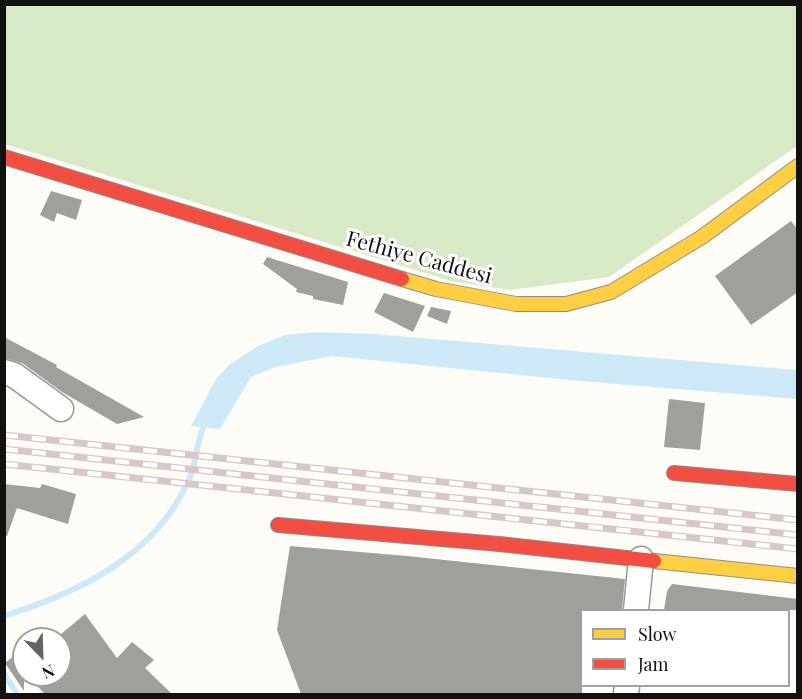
<!DOCTYPE html>
<style>
body{margin:0}
#map{position:relative;width:802px;height:699px;overflow:hidden;background:#fdfcf7;font-family:"Playfair Display",serif}
canvas{display:block}
.frame{position:absolute;inset:0;border:6px solid #111;pointer-events:none}
.legend{position:absolute;left:580px;top:609px;width:210px;height:78px;box-sizing:border-box;background:#fff;border:2px solid #a0a0a0;margin:0;padding:8px 10px;list-style:none;font-size:18px;color:#111}
.legend li{display:flex;align-items:center;gap:12px;height:30px}
.legend b{width:30px;border:2px solid #a0a0a0}
.north{position:absolute;left:12px;top:627px;width:60px;height:60px;box-sizing:border-box;background:#fff;border:2px solid #a0a0a0;border-radius:50%;rotate:157deg;font-size:16px;font-weight:700;line-height:24px;text-align:center;color:#111}
.north::after{content:'';display:block;margin:auto;width:21px;height:27px;background:#646362;clip-path:polygon(50% 0,100% 100%,50% 72%,0 100%)}
</style>
<div id="map">
<canvas width="802" height="699"></canvas>
<div class="frame"></div>
<ul class="legend">
<li><b style="height:8px;background:#ffcf43"></b>Slow</li>
<li><b style="height:8px;background:#f24e42"></b>Jam</li>
</ul>
<div class="north">N</div>
</div>
<script>
const c = document.querySelector('canvas').getContext('2d');
c.lineJoin = 'round';
function fillPath(path, color) { c.fillStyle = color; c.fill(path, 'evenodd'); }
function trace(path, color, width, dash) { c.strokeStyle = color; c.lineWidth = width; c.lineCap = dash ? 'butt' : 'round'; c.setLineDash(dash || []); c.stroke(path); }
function label(font, color, halo, rows, align = 'center') {
  c.font = font + ' "Playfair Display",serif'; c.lineWidth = 6; c.setLineDash([]); c.textBaseline = 'middle'; c.strokeStyle = halo; c.fillStyle = color; for (const [text, x, y, turn = 0] of rows) {
    c.save(); c.translate(x, y); c.rotate((+turn || 0) * Math.PI / 180); c.textAlign = isNaN(turn) ? turn : align; if (halo) c.strokeText(text, 0, 0); c.fillText(text, 0, 0); c.restore();
  }
}
const forest = new Path2D(`
 M 4,5 L 797,5 L 797,146 L 609,277 L 510,290 L 451,281 L 5,144 Z`);
const water = new Path2D(`
 M 318,332 L 374,334 L 797,370 L 797,399 L 570,380 L 332,356 L 275,367 L 251,377 L 220,429 L 191,426 L 216,379 L 229,365 L 258,346 L 285,335 Z`);
const stream = new Path2D(`
 M 4,616 C 80,592 153,557 188,482 C 197,463 196,440 206,421
 M 4,674 L 17,694`);
const building = new Path2D(`
 M 51,191 L 82,200 L 76,220 L 57,213 L 54,222 L 40,215 Z
 M 791,221 L 798,230 L 798,292 L 751,325 L 715,276 Z
 M 267,257 L 348,282 L 343,305 L 313,299 L 313,296 L 296,292 L 297,289 L 263,264 Z
 M 384,293 L 425,306 L 413,332 L 374,312 Z
 M 431,307 L 451,311 L 447,324 L 427,316 Z
 M 4,337 L 57,365 L 56,367 L 144,417 L 117,424 L 62,392 L 22,363 L 4,358 Z
 M 669,399 L 705,403 L 700,450 L 664,447 Z
 M 4,484 L 40,488 L 42,484 L 76,494 L 68,524 L 17,508 L 7,536 L 4,536 Z
 M 290,546 L 407,556 L 625,579 L 622,610 L 582,610 L 582,694 L 301,694 L 277,630 Z
 M 672,584 L 798,599 L 798,610 L 664,610 L 667,591 Z
 M 85,614 L 117,658 L 132,642 L 154,660 L 145,668 L 172,694 L 45,694 L 26,675 L 60,675 L 60,635 Z
 M 24,648 L 24,691 L 5,663 Z`);
const street = new Path2D(`
 M 4,372 L 14,375 L 61,409
 M 636,610 L 641,559
 M 626,694 L 627,686`);
const slow = new Path2D(`
 M 402,279 L 436,289 L 516,304 L 566,304 L 611,292 L 702,237 L 798,166
 M 654,561 L 798,576`);
const jam = new Path2D(`
 M 4,157 L 402,279
 M 674,473 L 798,484
 M 278,525 L 499,544 L 654,561`);
const rail = new Path2D(`
 M 4,435 L 798,520
 M 4,449 L 798,535
 M 4,464 L 798,549`);
const streetNames = [
 ["Fethiye Caddesi",419,258,15]
];
fillPath(forest, '#d8eac5');
fillPath(water, '#cde8f7');
trace(stream, '#cde8f7', 6);
fillPath(building, '#a19f9c');
trace(street, '#979795', 27);
trace(slow, '#8e8d8b', 16);
trace(jam, '#8e8d8b', 16);
trace(street, '#fffffe', 24);
trace(slow, '#ffcf43', 14);
trace(jam, '#f24e42', 14);
trace(rail, '#d9c6c7', 7);
trace(rail, '#fff', 4.5, [14]);
label('21px', '#111', '#fff', streetNames);
</script>
